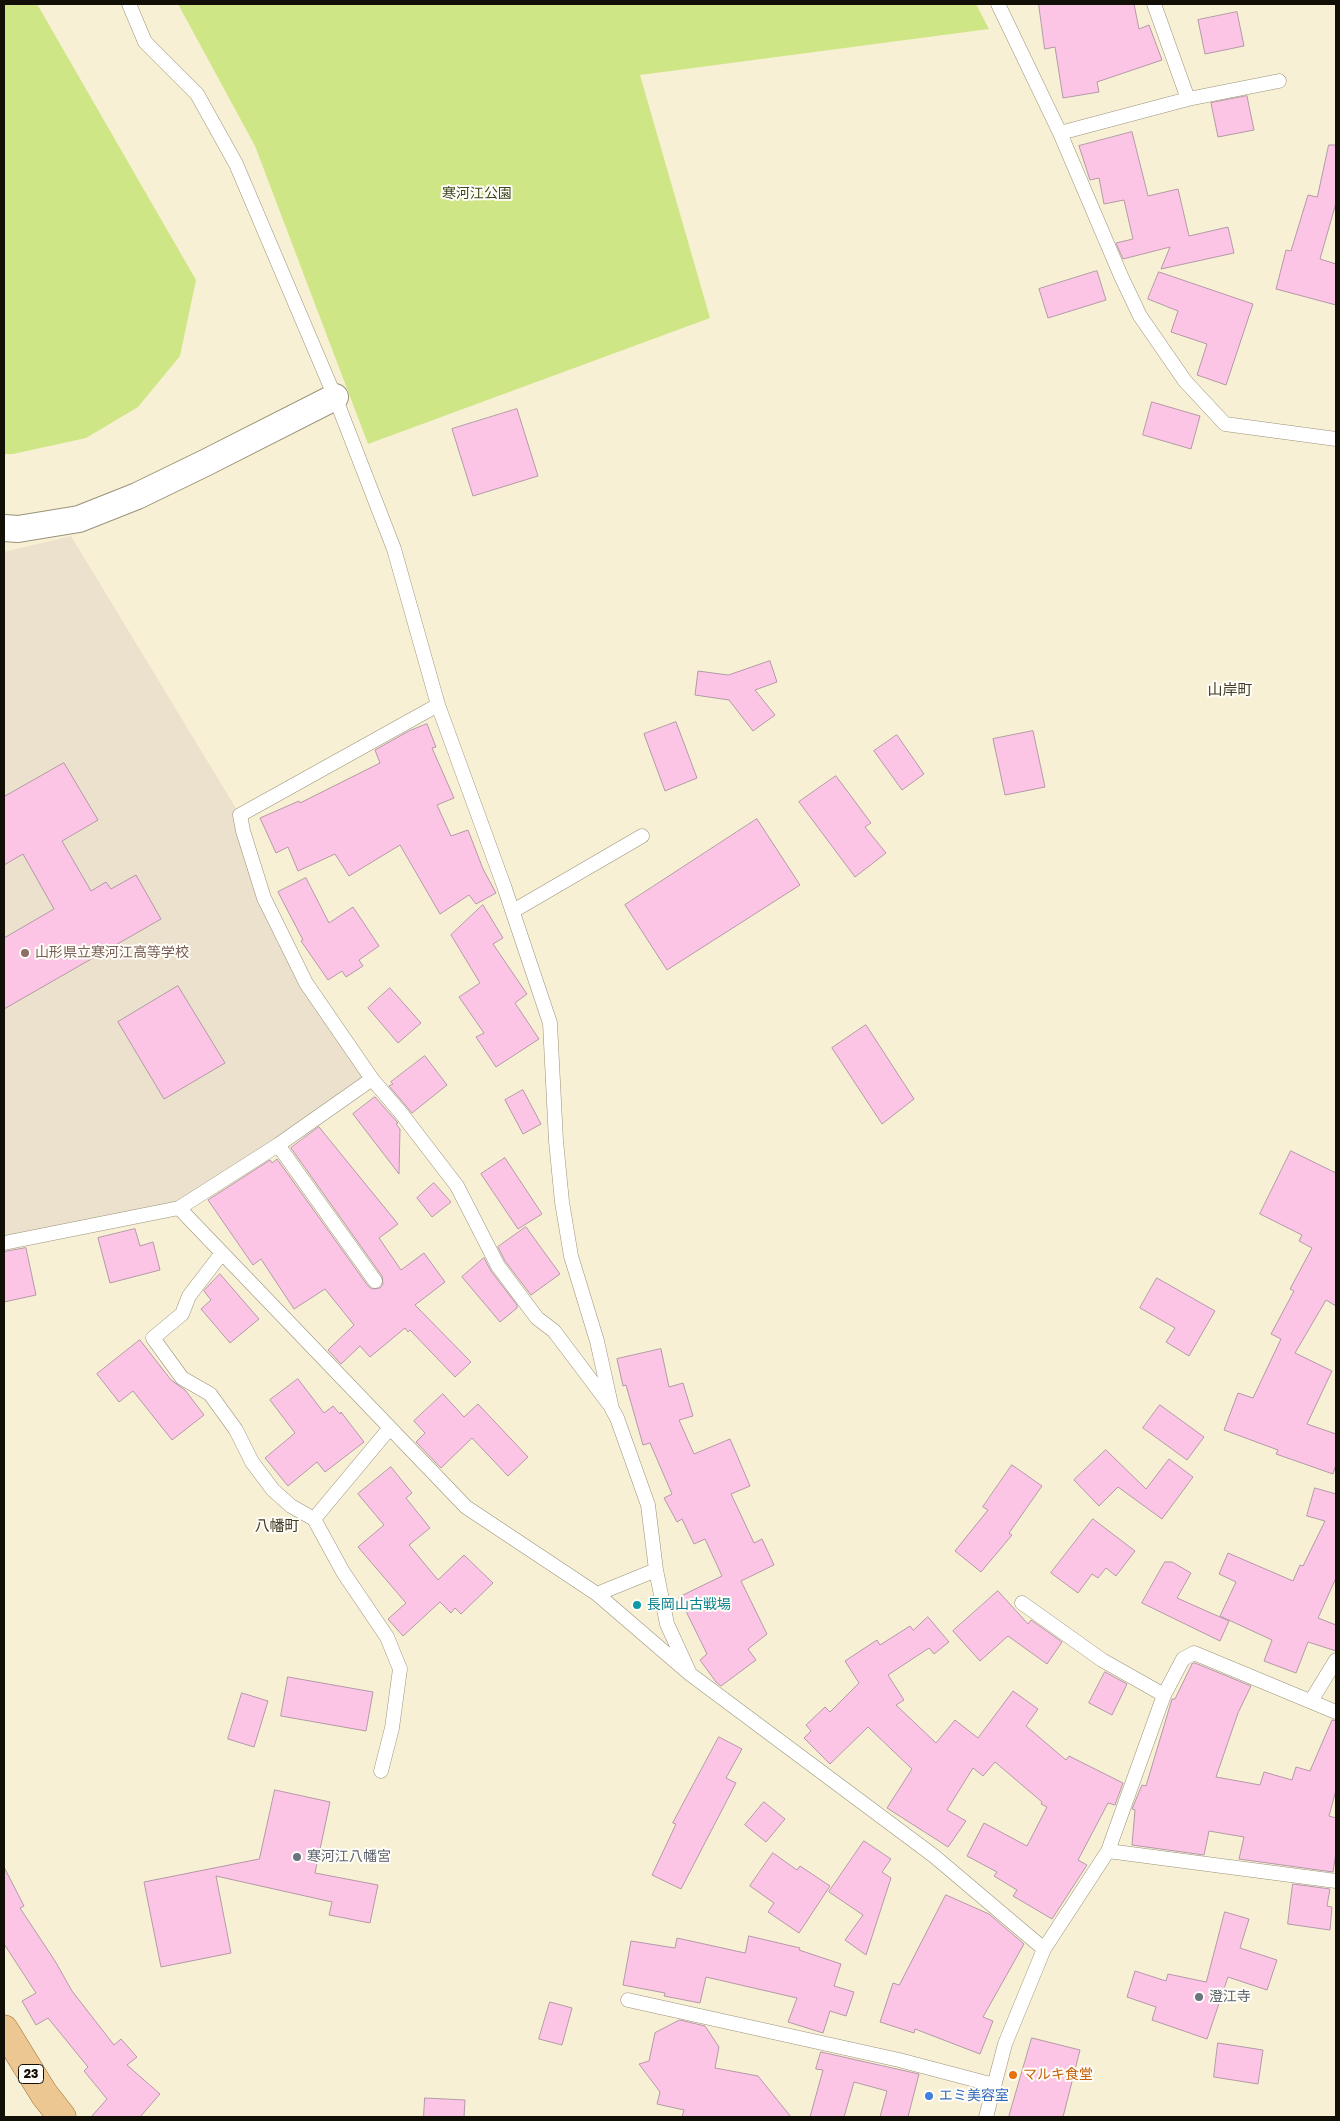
<!DOCTYPE html>
<meta charset="utf-8">
<style>
body{margin:0}
#map{position:relative;width:1340px;height:2121px;overflow:hidden;background:#f8f0d5;font-family:"Golos Text",sans-serif}
canvas{display:block}
.frame{position:absolute;inset:0;border:5px solid #120f07;pointer-events:none}
</style>
<div id="map">
<canvas width="1340" height="2121"></canvas>
<div class="frame"></div>
</div>
<script>
const c = document.querySelector('canvas').getContext('2d');
c.lineJoin = 'round';
function fillPath(path, color) { c.fillStyle = color; c.fill(path, 'evenodd'); }
function trace(path, color, width, dash) { c.strokeStyle = color; c.lineWidth = width; c.lineCap = dash ? 'butt' : 'round'; c.setLineDash(dash || []); c.stroke(path); }
function label(font, color, halo, rows, align = 'center') {
  c.font = font + ' "Golos Text","Noto Sans JP",sans-serif'; c.lineWidth = 4; c.setLineDash([]); c.textBaseline = 'middle'; c.strokeStyle = halo; c.fillStyle = color; for (const [text, x, y, turn = 0] of rows) {
    c.save(); c.translate(x, y); c.rotate((+turn || 0) * Math.PI / 180); c.textAlign = isNaN(turn) ? turn : align; if (halo) c.strokeText(text, 0, 0); c.fillText(text, 0, 0); c.restore();
  }
}
const education = new Path2D(`
 M 71,536 L 240,815 L 243,831 L 306,983 L 372,1079 L 179,1208 L 4,1243 L 4,552 Z`);
const green = new Path2D(`
 M 4,4 L 37,4 L 196,280 L 180,356 L 138,407 L 86,438 L 13,454 L 4,454 Z
 M 178,4 L 976,4 L 989,29 L 640,75 L 710,318 L 368,444 L 255,146 Z`);
const building = new Path2D(`
 M 1039,4 L 1134,4 L 1139,29 L 1149,25 L 1162,60 L 1097,82 L 1099,92 L 1063,98 L 1055,47 L 1045,49 Z
 M 1237,12 L 1244,46 L 1205,54 L 1198,20 Z
 M 1247,96 L 1254,130 L 1218,137 L 1211,103 Z
 M 1132,132 L 1148,196 L 1178,189 L 1189,236 L 1228,227 L 1234,253 L 1161,269 L 1170,247 L 1123,259 L 1116,243 L 1133,239 L 1124,200 L 1104,204 L 1099,178 L 1090,180 L 1079,146 Z
 M 1329,145 L 1336,145 L 1336,203 L 1320,259 L 1336,264 L 1336,305 L 1276,289 L 1286,250 L 1291,251 L 1308,195 L 1317,197 Z
 M 1097,271 L 1106,300 L 1048,318 L 1039,289 Z
 M 1159,272 L 1253,304 L 1226,385 L 1197,375 L 1207,344 L 1171,332 L 1178,311 L 1148,299 Z
 M 1152,402 L 1200,416 L 1191,449 L 1143,435 Z
 M 517,409 L 538,476 L 473,496 L 452,429 Z
 M 770,661 L 777,682 L 755,690 L 775,715 L 753,731 L 729,700 L 695,695 L 698,671 L 728,675 Z
 M 676,722 L 697,778 L 665,791 L 644,734 Z
 M 427,724 L 436,747 L 432,748 L 454,798 L 437,805 L 451,836 L 468,830 L 483,869 L 496,893 L 476,904 L 469,895 L 440,914 L 400,845 L 349,876 L 335,854 L 298,871 L 288,847 L 276,853 L 260,818 L 299,801 L 300,803 L 380,763 L 375,750 L 409,731 Z
 M 1033,731 L 1045,787 L 1005,795 L 993,739 Z
 M 897,735 L 924,774 L 902,790 L 874,751 Z
 M 64,763 L 98,820 L 62,841 L 91,891 L 106,882 L 111,889 L 136,875 L 161,919 L 4,1009 L 4,938 L 54,909 L 23,854 L 4,865 L 4,797 Z
 M 836,776 L 871,823 L 865,827 L 886,853 L 855,877 L 799,802 Z
 M 757,819 L 800,885 L 667,970 L 625,905 Z
 M 306,878 L 329,923 L 353,907 L 379,946 L 359,960 L 363,966 L 346,977 L 342,971 L 328,980 L 301,941 L 303,940 L 278,892 Z
 M 483,905 L 503,938 L 493,944 L 527,994 L 515,1003 L 539,1039 L 496,1067 L 476,1037 L 484,1033 L 459,997 L 480,983 L 451,935 Z
 M 178,986 L 225,1063 L 164,1099 L 118,1022 Z
 M 390,988 L 421,1023 L 398,1043 L 368,1008 Z
 M 866,1025 L 914,1099 L 882,1124 L 832,1048 Z
 M 425,1056 L 447,1085 L 412,1113 L 389,1086 L 393,1084 L 391,1082 Z
 M 523,1090 L 541,1124 L 523,1134 L 505,1100 Z
 M 375,1097 L 398,1123 L 396,1124 L 400,1129 L 399,1174 L 353,1114 Z
 M 319,1127 L 398,1224 L 379,1238 L 401,1270 L 424,1253 L 445,1282 L 415,1305 L 471,1362 L 455,1377 L 410,1330 L 408,1332 L 405,1328 L 370,1357 L 360,1346 L 341,1364 L 328,1350 L 354,1325 L 325,1289 L 294,1309 L 261,1259 L 253,1265 L 208,1200 L 270,1160 L 272,1163 L 277,1159 L 368,1286 L 372,1289 L 380,1288 L 383,1284 L 382,1276 L 291,1148 Z
 M 1291,1151 L 1336,1173 L 1336,1306 L 1326,1300 L 1295,1353 L 1332,1371 L 1307,1424 L 1336,1434 L 1336,1464 L 1333,1474 L 1276,1454 L 1278,1450 L 1224,1430 L 1238,1393 L 1253,1398 L 1281,1339 L 1271,1334 L 1294,1291 L 1290,1289 L 1312,1248 L 1299,1241 L 1302,1235 L 1260,1214 Z
 M 505,1158 L 542,1214 L 518,1229 L 481,1174 Z
 M 434,1183 L 451,1202 L 432,1217 L 417,1198 Z
 M 526,1227 L 560,1274 L 531,1295 L 505,1261 L 498,1247 Z
 M 135,1229 L 140,1246 L 153,1242 L 160,1270 L 110,1283 L 98,1238 Z
 M 26,1248 L 36,1295 L 4,1302 L 4,1252 Z
 M 484,1258 L 491,1271 L 517,1305 L 517,1308 L 500,1322 L 462,1277 Z
 M 220,1274 L 259,1319 L 230,1343 L 201,1309 L 211,1300 L 204,1291 Z
 M 1157,1278 L 1215,1311 L 1189,1356 L 1166,1342 L 1175,1328 L 1140,1308 Z
 M 140,1340 L 171,1380 L 185,1390 L 204,1415 L 172,1440 L 133,1391 L 119,1402 L 97,1374 Z
 M 661,1349 L 669,1387 L 683,1383 L 693,1416 L 679,1420 L 694,1454 L 730,1439 L 750,1486 L 731,1494 L 754,1543 L 762,1539 L 774,1565 L 741,1581 L 767,1634 L 748,1649 L 756,1660 L 721,1686 L 716,1682 L 700,1660 L 707,1654 L 679,1597 L 722,1576 L 705,1539 L 694,1544 L 682,1519 L 677,1522 L 664,1498 L 672,1494 L 650,1443 L 643,1445 L 626,1385 L 623,1386 L 617,1359 Z
 M 298,1379 L 324,1413 L 333,1406 L 340,1414 L 341,1412 L 364,1442 L 325,1472 L 317,1462 L 288,1486 L 265,1458 L 295,1433 L 270,1400 Z
 M 443,1394 L 464,1417 L 478,1404 L 528,1457 L 508,1476 L 472,1438 L 441,1468 L 416,1442 L 425,1433 L 414,1421 Z
 M 1160,1405 L 1204,1437 L 1187,1460 L 1143,1428 Z
 M 1106,1450 L 1146,1489 L 1169,1459 L 1193,1477 L 1162,1519 L 1118,1487 L 1099,1506 L 1074,1480 Z
 M 1012,1465 L 1042,1486 L 1009,1533 L 1012,1535 L 981,1572 L 955,1551 L 988,1510 L 983,1507 Z
 M 391,1467 L 412,1493 L 406,1498 L 430,1528 L 409,1545 L 438,1580 L 464,1555 L 493,1583 L 461,1614 L 455,1608 L 451,1613 L 440,1602 L 403,1636 L 388,1619 L 406,1603 L 358,1547 L 384,1525 L 358,1494 Z
 M 1315,1488 L 1336,1494 L 1336,1578 L 1318,1618 L 1336,1625 L 1336,1651 L 1308,1642 L 1296,1673 L 1264,1661 L 1272,1640 L 1220,1616 L 1236,1582 L 1219,1574 L 1228,1553 L 1293,1581 L 1300,1565 L 1303,1566 L 1325,1521 L 1307,1516 Z
 M 1093,1519 L 1135,1551 L 1116,1576 L 1106,1568 L 1098,1578 L 1092,1574 L 1078,1593 L 1051,1573 Z
 M 1165,1562 L 1172,1562 L 1191,1573 L 1177,1598 L 1229,1621 L 1220,1641 L 1142,1603 Z
 M 998,1591 L 1028,1624 L 1031,1620 L 1062,1642 L 1047,1664 L 1008,1636 L 980,1661 L 953,1631 Z
 M 928,1617 L 949,1642 L 934,1654 L 929,1648 L 888,1675 L 904,1700 L 896,1705 L 936,1743 L 955,1720 L 978,1738 L 1013,1691 L 1038,1709 L 1026,1726 L 1066,1760 L 1069,1756 L 1123,1783 L 1115,1805 L 1108,1803 L 1078,1860 L 1087,1865 L 1052,1919 L 1013,1896 L 1017,1890 L 994,1876 L 997,1872 L 967,1856 L 984,1823 L 1027,1846 L 1047,1807 L 1041,1804 L 1042,1802 L 995,1762 L 983,1776 L 973,1768 L 947,1810 L 966,1821 L 948,1847 L 887,1808 L 912,1769 L 868,1727 L 830,1764 L 804,1738 L 811,1731 L 806,1725 L 825,1707 L 830,1712 L 859,1683 L 845,1661 L 877,1640 L 880,1645 L 910,1626 L 913,1630 Z
 M 1195,1663 L 1251,1686 L 1238,1713 L 1216,1777 L 1260,1785 L 1264,1772 L 1292,1780 L 1296,1767 L 1310,1771 L 1332,1720 L 1336,1721 L 1336,1790 L 1329,1816 L 1336,1818 L 1336,1852 L 1333,1872 L 1239,1859 L 1244,1837 L 1209,1831 L 1204,1855 L 1132,1845 L 1135,1810 L 1132,1809 L 1142,1785 L 1146,1786 L 1172,1699 L 1175,1699 L 1192,1664 Z
 M 1105,1672 L 1127,1684 L 1112,1715 L 1089,1703 Z
 M 288,1677 L 373,1692 L 366,1731 L 281,1716 Z
 M 242,1693 L 268,1701 L 254,1747 L 228,1739 Z
 M 719,1737 L 742,1749 L 726,1778 L 736,1783 L 681,1889 L 652,1875 L 676,1824 L 673,1823 Z
 M 275,1790 L 330,1802 L 315,1873 L 378,1885 L 370,1923 L 329,1915 L 332,1902 L 216,1876 L 231,1953 L 161,1967 L 144,1882 L 259,1859 Z
 M 764,1802 L 785,1819 L 766,1842 L 745,1825 Z
 M 864,1841 L 891,1859 L 882,1872 L 891,1878 L 866,1955 L 845,1940 L 863,1915 L 829,1892 Z
 M 773,1853 L 797,1870 L 800,1866 L 830,1886 L 799,1933 L 768,1912 L 774,1903 L 750,1886 Z
 M 4,1867 L 24,1906 L 20,1908 L 55,1961 L 72,1991 L 114,2045 L 121,2039 L 137,2057 L 127,2065 L 160,2094 L 140,2117 L 91,2117 L 107,2099 L 84,2071 L 88,2067 L 48,2018 L 36,2025 L 22,2001 L 36,1993 L 4,1944 Z
 M 1293,1884 L 1330,1889 L 1327,1906 L 1332,1907 L 1330,1930 L 1288,1924 Z
 M 946,1895 L 989,1914 L 1024,1944 L 983,2017 L 993,2021 L 980,2054 L 915,2029 L 914,2033 L 880,2022 L 893,1983 L 899,1985 Z
 M 1225,1912 L 1249,1919 L 1240,1948 L 1277,1960 L 1267,1990 L 1228,1977 L 1207,2039 L 1152,2020 L 1156,2007 L 1127,1997 L 1135,1971 L 1166,1981 L 1168,1974 L 1206,1982 Z
 M 749,1936 L 800,1948 L 799,1950 L 841,1964 L 834,1986 L 854,1992 L 846,2016 L 830,2011 L 823,2033 L 788,2022 L 797,1998 L 706,1977 L 700,2003 L 664,1996 L 665,1993 L 623,1985 L 631,1941 L 675,1948 L 677,1938 L 745,1953 Z
 M 550,2002 L 572,2008 L 562,2045 L 539,2039 Z
 M 680,2020 L 705,2026 L 719,2047 L 715,2068 L 758,2076 L 791,2117 L 682,2117 L 684,2110 L 657,2104 L 660,2092 L 639,2064 L 649,2061 L 655,2033 Z
 M 1032,2038 L 1080,2050 L 1063,2117 L 1009,2117 Z
 M 1218,2043 L 1263,2050 L 1258,2084 L 1214,2077 Z
 M 821,2052 L 919,2074 L 908,2117 L 880,2117 L 887,2091 L 854,2082 L 844,2117 L 810,2117 L 823,2070 L 816,2069 Z
 M 425,2098 L 465,2100 L 464,2117 L 424,2117 Z`);
const lane = new Path2D(`
 M 129,4 L 145,42 L 197,94 L 236,164 L 335,397 L 394,549 L 438,705 L 504,886 L 550,1023 L 556,1141 L 562,1202 L 571,1256 L 597,1341 L 612,1409 L 617,1418 L 648,1505 L 656,1570 L 667,1624 L 690,1674
 M 998,4 L 1060,133 L 1121,276 L 1140,316 L 1185,381 L 1225,424 L 1336,439
 M 1154,4 L 1188,99
 M 1060,133 L 1188,99 L 1279,81
 M 438,705 L 240,815 L 243,831 L 264,898 L 306,983 L 372,1079 L 401,1113 L 457,1186 L 498,1266 L 537,1318 L 554,1331 L 609,1404
 M 513,911 L 642,836
 M 278,1145 L 375,1281
 M 179,1208 L 278,1145 L 372,1079
 M 4,1243 L 179,1208 L 466,1507 L 597,1594 L 690,1674 L 934,1856 L 1044,1949 L 1005,2044 L 986,2117
 M 222,1253 L 189,1296 L 182,1314 L 153,1338 L 182,1378 L 210,1394 L 236,1430 L 252,1462 L 273,1490 L 291,1506 L 314,1519
 M 597,1594 L 656,1570
 M 1022,1603 L 1102,1660 L 1164,1695
 M 1311,1701 L 1336,1660
 M 381,1771 L 392,1728 L 400,1669 L 387,1637 L 343,1572 L 314,1519 L 389,1429
 M 1108,1851 L 1164,1695 L 1183,1659 L 1194,1653 L 1336,1712
 M 1044,1949 L 1108,1851 L 1336,1881
 M 628,2000 L 899,2060 L 994,2085`);
const street = new Path2D(`
 M 4,528 L 18,529 L 79,519 L 137,496 L 205,463 L 335,397`);
const primary = new Path2D(`
 M 4,2029 L 44,2094 L 62,2117`);
const markers = [
 [25,953,5,"#8d6e63"],
 [637,1605,5,"#0f9aa8"],
 [297,1857,5,"#6b7280"],
 [1199,1997,5,"#6b7280"],
 [1013,2075,5,"#e8710a"],
 [929,2096,5,"#3f7fe0"]
];
const shields = [
 [31,2074,25]
];
const shieldNames = [
 ["23",31,2074]
];
const parkNames = [
 ["寒河江公園",477,194]
];
const educationNames = [
 ["山形県立寒河江高等学校",35,953]
];
const cultureNames = [
 ["長岡山古戦場",647,1605]
];
const worshipNames = [
 ["寒河江八幡宮",307,1857],
 ["澄江寺",1209,1997]
];
const foodNames = [
 ["マルキ食堂",1023,2075]
];
const shopNames = [
 ["エミ美容室",939,2096]
];
const neighbourhoodNames = [
 ["山岸町",1230,690],
 ["八幡町",277,1526]
];
fillPath(education, '#ece1cc');
fillPath(green, '#cfe686');
fillPath(building, '#fdc5e5');
trace(building, '#b399a7', 1);
trace(lane, '#9a9279', 15);
trace(street, '#9a9279', 28);
trace(primary, '#996e31', 29);
trace(lane, '#fff', 14);
trace(street, '#fff', 26);
trace(primary, '#edc791', 28);
for (const [x, y, r, color] of markers) { const dot = new Path2D(); dot.arc(x, y, r, 0, 2 * Math.PI); c.fillStyle = color; c.fill(dot); trace(dot, '#fffdf8', 2); }
for (const [x, y, w] of shields) { const box = new Path2D(); box.roundRect(x - w / 2, y - 9.5, w, 19, 4); c.fillStyle = '#fffdf8'; c.fill(box); trace(box, '#120f07', 1); }
label('bold 12px', '#120f07', null, shieldNames);
label('14px', '#3c451d', '#fffdf8', parkNames);
label('14px', '#785e54', '#fffdf8', educationNames, 'left');
label('14px', '#0d838f', '#fffdf8', cultureNames, 'left');
label('14px', '#5b616d', '#fffdf8', worshipNames, 'left');
label('14px', '#c56008', '#fffdf8', foodNames, 'left');
label('14px', '#366cbe', '#fffdf8', shopNames, 'left');
label('15px', '#423b25', '#fffdf8', neighbourhoodNames);
</script>
